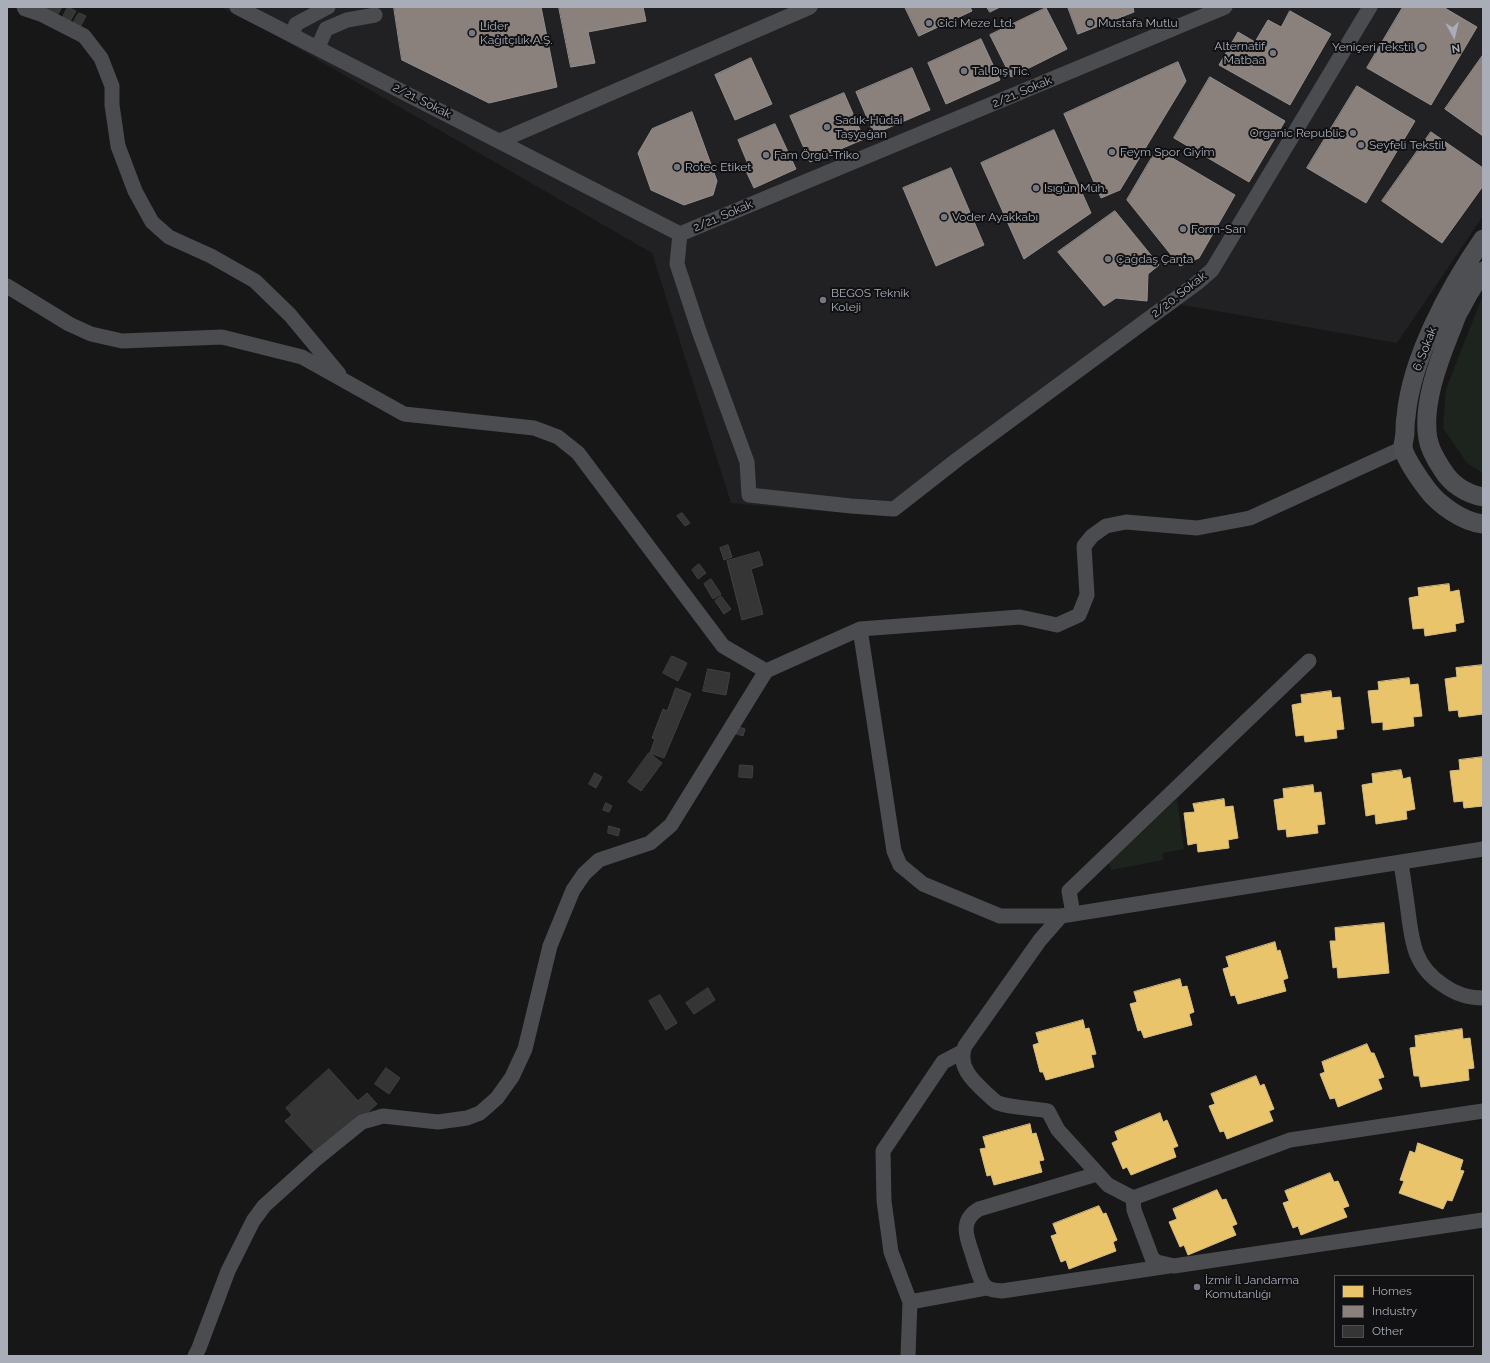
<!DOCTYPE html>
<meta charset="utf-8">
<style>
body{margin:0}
#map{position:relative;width:1490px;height:1363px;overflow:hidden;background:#171717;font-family:Raleway,sans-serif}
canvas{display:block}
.frame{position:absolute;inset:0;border:8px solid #a8adb8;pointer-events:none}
.legend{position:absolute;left:1334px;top:1275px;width:140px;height:72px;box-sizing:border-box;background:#111113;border:1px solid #4d4f55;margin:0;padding:5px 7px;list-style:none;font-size:12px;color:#a8adb8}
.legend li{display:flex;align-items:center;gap:8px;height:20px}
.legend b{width:20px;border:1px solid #4d4f55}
.north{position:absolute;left:1434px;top:16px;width:40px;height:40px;-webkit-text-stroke:3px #111113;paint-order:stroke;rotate:172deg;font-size:11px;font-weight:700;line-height:16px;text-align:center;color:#a8adb8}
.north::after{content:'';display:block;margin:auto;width:14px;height:18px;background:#a8adb8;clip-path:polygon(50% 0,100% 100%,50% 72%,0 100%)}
</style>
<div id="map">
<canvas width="1490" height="1363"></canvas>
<div class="frame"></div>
<ul class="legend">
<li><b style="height:11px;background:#e9c46a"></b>Homes</li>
<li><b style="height:11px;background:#8a817c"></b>Industry</li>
<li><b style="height:11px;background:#353536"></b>Other</li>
</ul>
<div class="north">N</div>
</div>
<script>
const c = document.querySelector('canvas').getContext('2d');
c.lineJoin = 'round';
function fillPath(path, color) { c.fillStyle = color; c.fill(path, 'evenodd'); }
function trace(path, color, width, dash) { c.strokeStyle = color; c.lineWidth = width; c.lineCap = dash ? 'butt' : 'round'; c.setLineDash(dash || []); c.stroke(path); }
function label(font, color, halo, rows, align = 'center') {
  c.font = font + ' Raleway,sans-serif'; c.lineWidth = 4; c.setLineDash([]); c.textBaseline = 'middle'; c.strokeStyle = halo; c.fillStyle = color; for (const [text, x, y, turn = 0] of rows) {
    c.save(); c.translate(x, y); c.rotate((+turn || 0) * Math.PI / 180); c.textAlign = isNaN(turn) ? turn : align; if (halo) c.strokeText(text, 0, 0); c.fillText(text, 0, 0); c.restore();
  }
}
const built = new Path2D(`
 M 221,7 L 1483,7 L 1483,216 L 1397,343 L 1172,303 L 892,517 L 731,503 L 652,253 L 275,35 Z`);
const green = new Path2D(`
 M 1483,295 L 1483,473 L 1467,463 L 1443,428 L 1446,389 Z
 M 1177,799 L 1184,849 L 1163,853 L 1163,860 L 1111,870 L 1109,863 Z`);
const homes = new Path2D(`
 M 1449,584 L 1450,592 L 1459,590 L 1464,622 L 1455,624 L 1456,631 L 1425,636 L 1424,628 L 1413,629 L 1409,598 L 1419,596 L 1418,588 Z
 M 1483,665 L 1483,714 L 1459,717 L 1458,710 L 1449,711 L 1445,679 L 1457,677 L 1456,668 Z
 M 1409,678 L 1410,685 L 1418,684 L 1422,716 L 1413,717 L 1414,726 L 1383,730 L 1383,722 L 1372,723 L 1368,691 L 1379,690 L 1378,682 Z
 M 1331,691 L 1332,698 L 1340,697 L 1344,729 L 1336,730 L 1337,738 L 1305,742 L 1304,735 L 1296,736 L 1292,705 L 1302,703 L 1301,695 Z
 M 1483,757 L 1483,806 L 1464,808 L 1463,801 L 1454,802 L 1450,771 L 1460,770 L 1459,760 Z
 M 1401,770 L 1403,779 L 1410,777 L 1415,809 L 1406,811 L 1407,819 L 1376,824 L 1375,814 L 1366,816 L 1362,785 L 1373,783 L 1372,774 Z
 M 1313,785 L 1314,793 L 1321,792 L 1325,824 L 1317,825 L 1318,833 L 1287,837 L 1286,829 L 1278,830 L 1274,800 L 1284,798 L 1283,789 Z
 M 1224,799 L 1225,807 L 1233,806 L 1238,838 L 1228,840 L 1229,848 L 1198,852 L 1197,843 L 1188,845 L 1184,813 L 1195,812 L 1193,804 Z
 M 1384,923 L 1389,973 L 1338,978 L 1337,967 L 1333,968 L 1330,941 L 1336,941 L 1335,928 Z
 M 1275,942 L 1277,951 L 1280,950 L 1288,978 L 1283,980 L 1286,991 L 1238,1004 L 1235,995 L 1231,996 L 1223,969 L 1229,967 L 1226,957 Z
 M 1180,979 L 1182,987 L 1187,986 L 1194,1012 L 1189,1014 L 1192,1025 L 1144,1038 L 1141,1030 L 1138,1031 L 1130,1004 L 1137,1002 L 1134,992 Z
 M 1083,1020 L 1085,1029 L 1089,1028 L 1096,1054 L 1091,1055 L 1094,1067 L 1046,1080 L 1043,1072 L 1040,1072 L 1033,1045 L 1039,1043 L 1036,1033 Z
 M 1462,1029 L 1463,1039 L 1470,1038 L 1474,1068 L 1468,1069 L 1469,1080 L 1421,1087 L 1419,1076 L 1414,1076 L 1410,1048 L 1416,1047 L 1415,1036 Z
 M 1367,1044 L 1371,1053 L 1374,1053 L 1384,1077 L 1378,1079 L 1382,1089 L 1338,1107 L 1335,1098 L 1330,1099 L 1320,1074 L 1325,1072 L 1322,1062 Z
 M 1256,1076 L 1260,1086 L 1264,1084 L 1274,1109 L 1269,1111 L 1273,1121 L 1227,1139 L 1224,1131 L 1220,1132 L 1209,1106 L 1215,1104 L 1211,1094 Z
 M 1160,1113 L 1163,1122 L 1167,1120 L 1178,1146 L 1173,1148 L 1176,1157 L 1131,1175 L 1127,1167 L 1123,1169 L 1112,1143 L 1118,1140 L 1115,1132 Z
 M 1030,1124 L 1032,1134 L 1036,1133 L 1044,1160 L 1039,1161 L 1042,1172 L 994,1185 L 991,1175 L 987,1176 L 980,1149 L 986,1148 L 983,1137 Z
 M 1418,1143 L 1463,1160 L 1460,1170 L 1464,1171 L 1452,1201 L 1447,1200 L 1443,1209 L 1399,1193 L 1404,1181 L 1400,1180 L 1410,1151 L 1415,1153 Z
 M 1330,1173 L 1334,1182 L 1338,1181 L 1349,1206 L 1343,1208 L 1347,1217 L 1301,1235 L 1298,1226 L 1293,1228 L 1283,1203 L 1289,1201 L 1285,1191 Z
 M 1217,1190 L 1222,1200 L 1226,1199 L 1237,1224 L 1232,1226 L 1236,1235 L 1188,1255 L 1184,1245 L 1180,1247 L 1169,1222 L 1177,1219 L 1173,1209 Z
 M 1099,1206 L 1103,1214 L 1106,1213 L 1117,1240 L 1113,1242 L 1116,1251 L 1069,1269 L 1066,1260 L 1061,1262 L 1051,1236 L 1057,1234 L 1053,1224 Z`);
const industry = new Path2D(`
 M 394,7 L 541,7 L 557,87 L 489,103 L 402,60 Z
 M 559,7 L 643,7 L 646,21 L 588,32 L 595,63 L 571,67 Z
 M 905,7 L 970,7 L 972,11 L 919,36 Z
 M 987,7 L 1000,7 L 990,12 Z
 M 1068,7 L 1133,7 L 1134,12 L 1078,34 Z
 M 1403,7 L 1443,7 L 1477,27 L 1431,105 L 1367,68 Z
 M 1046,8 L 1067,49 L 1011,77 L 990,35 Z
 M 1290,11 L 1331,34 L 1290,105 L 1219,65 L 1238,32 L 1255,42 L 1268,20 L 1281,27 Z
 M 981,39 L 1000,80 L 946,104 L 928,63 Z
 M 1483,55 L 1483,136 L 1445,109 Z
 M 751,58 L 772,104 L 735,120 L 715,75 Z
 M 1178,62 L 1186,81 L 1120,190 L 1101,198 L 1064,114 Z
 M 912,68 L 930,110 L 874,134 L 856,92 Z
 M 1210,77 L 1285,121 L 1249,182 L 1174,138 Z
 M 1357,86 L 1415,121 L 1366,203 L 1307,168 Z
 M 844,93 L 864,139 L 810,162 L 790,116 Z
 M 692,112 L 717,181 L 713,195 L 684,205 L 651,190 L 638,153 L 652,129 Z
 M 775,124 L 796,169 L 754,188 L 746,171 L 750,169 L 738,140 Z
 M 1054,130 L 1091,213 L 1024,259 L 981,163 Z
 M 1431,132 L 1483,168 L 1483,186 L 1442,243 L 1382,201 Z
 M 1157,149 L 1235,195 L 1199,258 L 1180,266 L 1127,200 Z
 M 951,168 L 984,245 L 936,266 L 903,188 Z
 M 1115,211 L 1159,265 L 1148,274 L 1147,301 L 1116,298 L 1104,306 L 1058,252 Z`);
const building = new Path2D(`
 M 45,7 L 62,7 L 58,14 Z
 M 68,7 L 76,11 L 69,23 L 62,19 Z
 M 79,13 L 86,16 L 79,29 L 72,25 Z
 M 682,513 L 690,523 L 685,526 L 677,516 Z
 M 728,545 L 732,557 L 724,560 L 720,548 Z
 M 759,552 L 763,565 L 751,569 L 763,614 L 742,620 L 727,561 Z
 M 699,564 L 706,573 L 698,579 L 692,570 Z
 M 711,579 L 721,594 L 713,599 L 704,584 Z
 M 721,596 L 731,609 L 724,614 L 715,601 Z
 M 672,656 L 687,663 L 678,681 L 663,673 Z
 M 708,669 L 730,673 L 726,695 L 703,691 Z
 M 676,688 L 691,694 L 664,758 L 650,753 L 655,739 L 652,738 L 663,709 L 667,711 Z
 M 736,726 L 745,729 L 743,736 L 734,733 Z
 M 649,753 L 662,763 L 641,791 L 628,782 Z
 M 740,765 L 753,766 L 752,778 L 739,777 Z
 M 595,773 L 602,777 L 596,788 L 589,784 Z
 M 606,803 L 612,806 L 609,812 L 603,810 Z
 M 609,826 L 620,829 L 618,836 L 608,833 Z
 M 708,988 L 715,1000 L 694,1014 L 686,1003 Z
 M 660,995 L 677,1023 L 666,1030 L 649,1001 Z
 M 386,1068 L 400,1078 L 389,1094 L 375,1084 Z
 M 329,1069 L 358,1101 L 367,1093 L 377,1104 L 343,1135 L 316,1154 L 285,1121 L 292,1115 L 286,1108 Z`);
const minor = new Path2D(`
 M 24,7 L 25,9 L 43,15 L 84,36 L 101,58 L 112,86 L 112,105 L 118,146 L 135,191 L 152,222 L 169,237 L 211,256 L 255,281 L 290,315 L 339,374
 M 237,7 L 680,234 L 1225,7
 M 292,35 L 296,24 L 328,7
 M 318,47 L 326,29 L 347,20 L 375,15
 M 500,141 L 810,7
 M 680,234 L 677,264 L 699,331 L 747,462 L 749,495 L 851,506 L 894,509 L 958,459 L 1197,283 L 1212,270 L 1370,7
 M 7,286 L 69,324 L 91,334 L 122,341 L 222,337 L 302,357 L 404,414 L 534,428 L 558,437 L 578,453 L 723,646 L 766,671 L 860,629 L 1020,617 L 1057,625 L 1079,615 L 1087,595 L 1084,546 L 1092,536 L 1106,526 L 1126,522 L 1197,528 L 1250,518 L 1403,448
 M 860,629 L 894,851 L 900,865 L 923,884 L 1000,916 L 1061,916
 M 1401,862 C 1403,878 1406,894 1408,911 C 1412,942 1414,966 1443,985 C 1454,993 1469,998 1483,998
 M 1073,914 L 1069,891 L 1309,661
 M 1483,1111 L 1290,1140 L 1133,1198 L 1134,1210 L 1152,1258 L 1157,1262 L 1174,1266 L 1483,1220
 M 1097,1174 L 979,1209 C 960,1220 966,1236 972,1253 C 975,1263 978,1273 982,1282 C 987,1290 992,1290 1002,1291 L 1169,1266
 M 1133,1198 L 1108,1185 L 1058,1130 L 1048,1111 C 1033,1108 1011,1108 998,1103 C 994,1101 990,1096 986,1093 C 972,1080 957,1066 965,1046 L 1040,940 L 1061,916 L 1483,849
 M 910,1302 L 986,1288
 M 195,1356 L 199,1348 L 228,1271 L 253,1221 L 264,1206 L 315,1160 L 362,1122 L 383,1116 L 438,1122 L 467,1118 L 480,1113 L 497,1098 L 512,1077 L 525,1049 L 550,946 L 573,890 L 584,874 L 599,860 L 650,843 L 671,825 L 766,671
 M 908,1356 L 910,1302 L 891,1252 L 884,1201 L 883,1151 L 943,1062 L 962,1052`);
const major = new Path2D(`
 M 1483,239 C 1450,287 1411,358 1406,417 C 1405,422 1405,427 1405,432 C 1405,437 1403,442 1403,447 C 1404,457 1421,481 1427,489 C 1439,505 1463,522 1483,524
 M 1483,271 C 1475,283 1467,295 1461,308 C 1456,315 1454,324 1450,333 C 1438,363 1422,405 1428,439 C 1430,450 1436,460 1442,469 C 1451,484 1466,494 1483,497`);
const markers = [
 [929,23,4,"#757880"],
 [1090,23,4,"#757880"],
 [472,33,4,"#757880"],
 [1422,47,4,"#757880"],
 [1273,53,4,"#757880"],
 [964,71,4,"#757880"],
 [827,127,4,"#757880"],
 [1353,133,4,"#757880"],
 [1361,145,4,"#757880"],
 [1112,152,4,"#757880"],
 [766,155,4,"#757880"],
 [677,167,4,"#757880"],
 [1036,188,4,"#757880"],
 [944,217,4,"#757880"],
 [1183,229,4,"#757880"],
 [1108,259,4,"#757880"],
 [823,300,4,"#757880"],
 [1197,1287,4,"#757880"]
];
const poiNames = [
 ["Cici Meze Ltd.",937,23],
 ["Mustafa Mutlu",1098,23],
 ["Lider",480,26],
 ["Kağıtçılık A.Ş.",480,40],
 ["Alternatif",1265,46,"right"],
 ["Matbaa",1265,60,"right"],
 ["Yeniçeri Tekstil",1414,47,"right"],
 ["Tal Dış Tic.",972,71],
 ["Sadık-Hüdai",835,120],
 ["Taşyağan",835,134],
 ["Organic Republic",1345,133,"right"],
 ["Seyfeli Tekstil",1369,145],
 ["Feym Spor Giyim",1120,152],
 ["Fam Örgü-Triko",774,155],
 ["Rotec Etiket",685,167],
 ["Isıgün Müh.",1044,188],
 ["Voder Ayakkabı",952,217],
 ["Form-San",1191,229],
 ["Çağdaş Çanta",1116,259],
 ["BEGOS Teknik",831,293],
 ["Koleji",831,307],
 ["İzmir İl Jandarma",1205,1280],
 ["Komutanlığı",1205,1294]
];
const streetNames = [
 ["2/21. Sokak",1022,92,-23],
 ["2/21. Sokak",422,101,27],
 ["2/21. Sokak",723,216,-23],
 ["2/20. Sokak",1179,295,-38],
 ["6. Sokak",1425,349,-69]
];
fillPath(built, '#212123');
fillPath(green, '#1d241e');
fillPath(homes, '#e9c46a');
trace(homes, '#d6bd81', 1);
fillPath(industry, '#8a817c');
trace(industry, '#938e8e', 1);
fillPath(building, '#353536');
trace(building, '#3f4043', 1);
trace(minor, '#4b4c50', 15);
trace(major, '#4d4f52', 19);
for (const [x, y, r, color] of markers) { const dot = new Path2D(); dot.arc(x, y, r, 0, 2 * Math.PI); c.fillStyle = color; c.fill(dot); trace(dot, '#111113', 1.5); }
label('12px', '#a8adb8', '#111113', poiNames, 'left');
label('12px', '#a8adb8', '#111113', streetNames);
</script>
